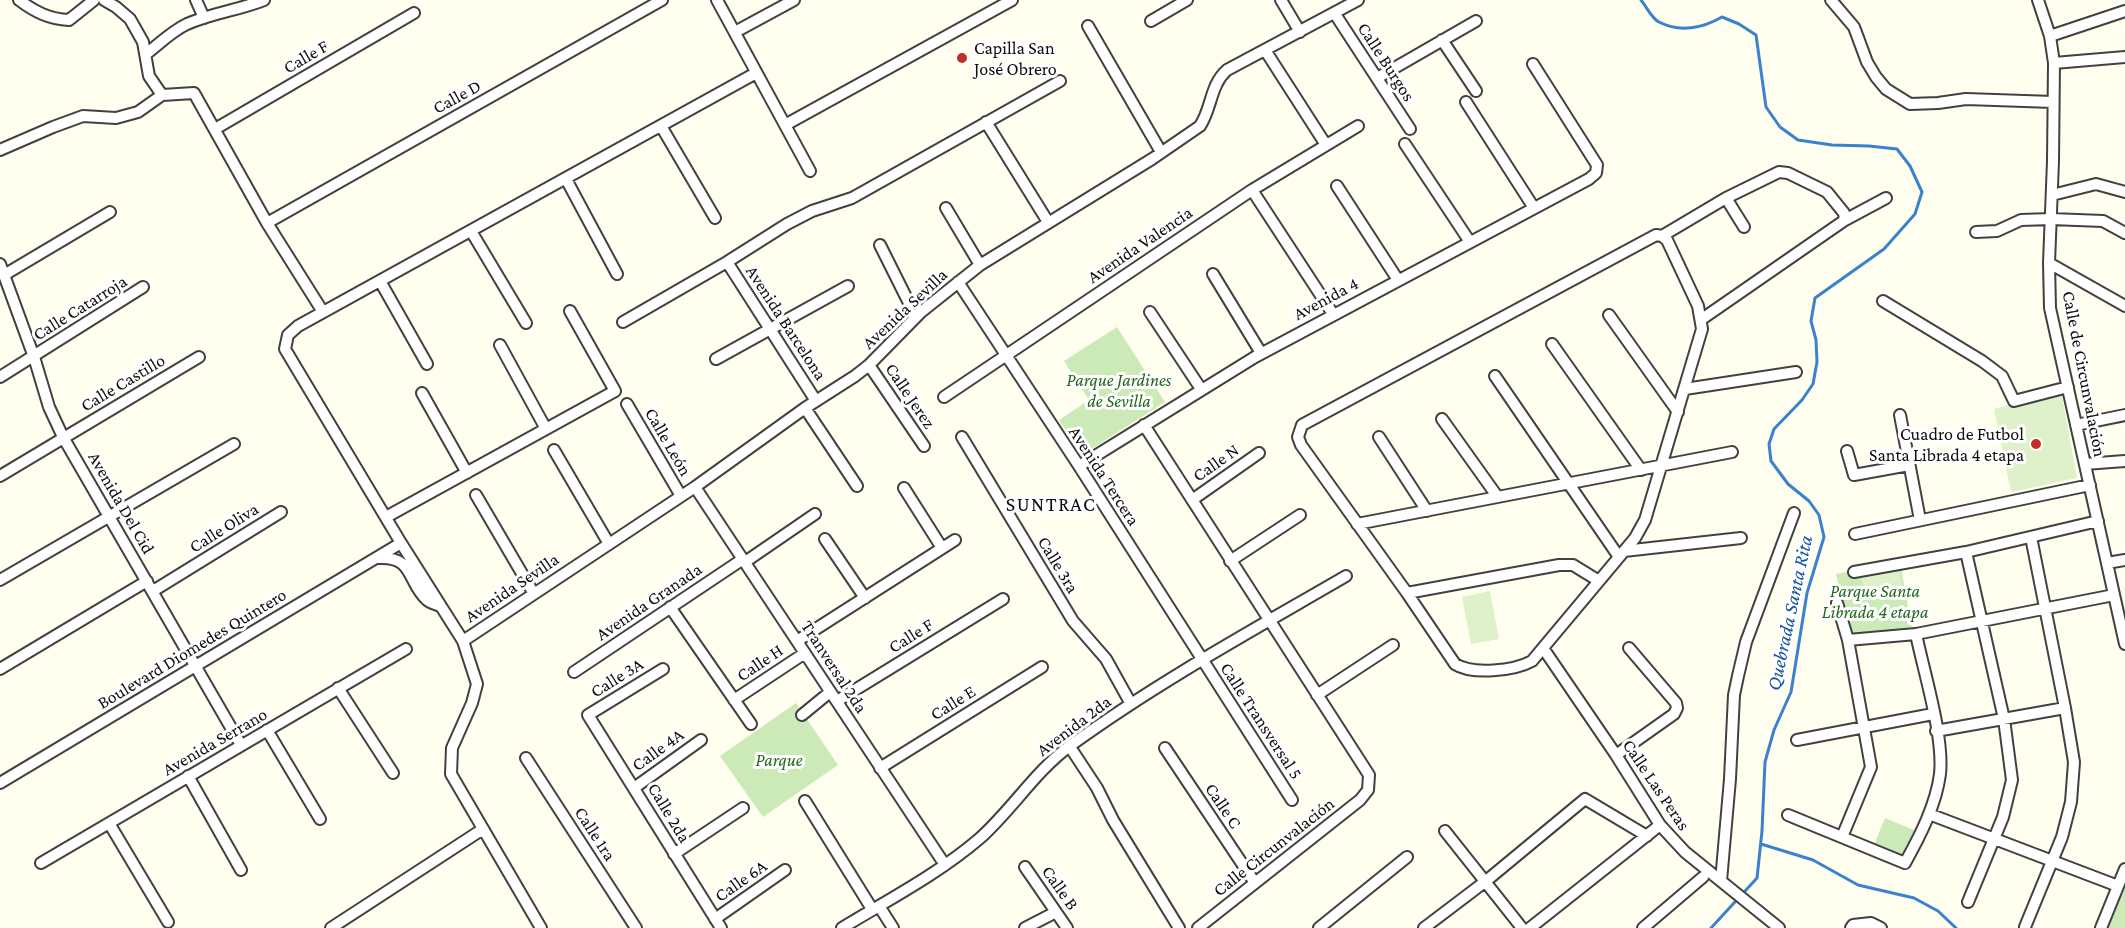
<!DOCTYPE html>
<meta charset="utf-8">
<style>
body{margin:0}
canvas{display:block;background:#fffeef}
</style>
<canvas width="2125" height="928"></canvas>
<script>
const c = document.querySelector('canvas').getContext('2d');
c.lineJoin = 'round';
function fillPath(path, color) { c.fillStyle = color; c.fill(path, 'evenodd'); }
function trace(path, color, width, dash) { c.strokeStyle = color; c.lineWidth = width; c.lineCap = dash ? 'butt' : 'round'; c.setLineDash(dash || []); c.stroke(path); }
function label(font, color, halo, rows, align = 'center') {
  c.font = font + ' "Crimson Pro",serif'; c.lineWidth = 6; c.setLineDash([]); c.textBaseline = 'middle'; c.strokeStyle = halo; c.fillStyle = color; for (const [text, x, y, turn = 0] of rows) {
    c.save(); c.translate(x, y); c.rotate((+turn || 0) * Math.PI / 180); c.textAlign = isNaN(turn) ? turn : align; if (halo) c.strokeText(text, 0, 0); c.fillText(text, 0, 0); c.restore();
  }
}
const green = new Path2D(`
 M 1117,327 L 1165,402 L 1082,455 L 1059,420 L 1089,400 L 1064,361 Z
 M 1900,562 L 1912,629 L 1850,637 L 1836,574 Z
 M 796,703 L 838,765 L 763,817 L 720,756 Z
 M 1885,818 L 1914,830 L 1903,857 L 1874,845 Z
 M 2125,886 L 2125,928 L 2108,928 Z`);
const pitch = new Path2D(`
 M 2061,390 L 2077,478 L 2011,492 L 1994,409 Z
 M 1899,570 L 1904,593 L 1866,600 L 1861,577 Z
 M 1490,591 L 1499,639 L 1471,644 L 1462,597 Z`);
const stream = new Path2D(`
 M 1641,0 C 1646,6 1652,19 1659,22 C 1680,33 1703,28 1722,17 L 1739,24 L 1756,35 L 1766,107 L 1780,127 L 1798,140 L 1832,145 L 1869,146 L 1897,149 L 1910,166 L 1922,192 L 1915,214 L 1884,249 L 1815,298 L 1811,321 L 1816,340 L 1817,362 L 1813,384 L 1802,400 L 1774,429 L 1769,444 L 1771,461 L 1788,484 L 1809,501 L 1819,515 L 1824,537 L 1807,593 L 1791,692 L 1774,730 L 1765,762 L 1762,831 L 1757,878 L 1711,928
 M 1761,844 L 1813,860 L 1858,885 L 1914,898 L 1938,911 L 1956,928`);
const minor = new Path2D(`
 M 19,0 C 35,12 49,19 69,20 L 94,0
 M 104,0 L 116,7 L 130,19 L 143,42 L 149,76 L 162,95
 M 196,0 L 204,18
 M 717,0 L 810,171
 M 1281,0 L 1300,32
 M 1831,0 L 1854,27 L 1867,62 L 1876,77 L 1886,89 L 1910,104 L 1938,103 L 1966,99 L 2053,102
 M 2038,0 L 2050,36 L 2054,63 L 2053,161 L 2049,263 L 2050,308 L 2125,644
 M 1335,14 L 1410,129
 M 1151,21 L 1187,0
 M 1088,26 L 1161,152
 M 735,32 L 794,0
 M 2050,36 L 2125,11
 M 1442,40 L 1476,91
 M 1265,50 L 1326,145
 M 146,54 C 159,44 172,31 187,24 C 212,13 239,10 264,0
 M 2054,63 L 2125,57
 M 1377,78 L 1476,21
 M 1466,102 L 1534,208
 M 986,122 L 1048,222
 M 785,125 L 1012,0
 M 661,126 L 715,218
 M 215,129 L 414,13
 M 1405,144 L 1470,242
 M 0,150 L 53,127 L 83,116 L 116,118 L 138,112 L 162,95 L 194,93 L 267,223 L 323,312
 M 566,179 L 617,274
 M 1337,186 L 1398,280
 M 1252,190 L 1333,314
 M 2052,195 L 2096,184 L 2125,192
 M 1726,198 L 1744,227
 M 946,208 L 980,265
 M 267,223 L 662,0
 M 471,231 L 526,323
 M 1976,232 L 1997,231 L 2021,220 L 2051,219 L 2103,221 L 2125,233
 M 1662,236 L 1667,240 L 1698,306 L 1702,329 L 1645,520 L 1635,538 L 1532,661 C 1514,671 1472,675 1455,664 L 1407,593 L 1301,445 L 1298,437 L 1302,425 L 1656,235 L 1662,236 L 1726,198 L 1779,172 L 1788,173 L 1827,192 L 1844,213 L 1845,220
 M 880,245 L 916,317
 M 727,262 L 816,401
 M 2049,263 L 2125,306
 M 0,264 L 34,357 L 49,407 L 63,437 L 241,745
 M 1213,274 L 1261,353
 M 4,275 L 110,212
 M 380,281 L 427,364
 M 958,282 L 1079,466 L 1292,800
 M 1883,301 L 1982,361 L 2002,376 L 2014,401 L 2068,387
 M 1150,312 L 1201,389
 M 1609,315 L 1678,412
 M 1702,319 L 1845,220 L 1886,198
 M 623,322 L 727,262 L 787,224 L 812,211 L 852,198 L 1060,81
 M 1552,344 L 1641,470
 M 500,345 L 546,429
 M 716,359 L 848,286
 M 869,365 L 924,446
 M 1495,376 L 1619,557
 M 0,377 L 143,287
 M 1685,389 L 1796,372
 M 422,393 L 467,473
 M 944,397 L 1252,190 L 1358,126
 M 627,404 L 681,496
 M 805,408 L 857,486
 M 1900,415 L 1920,520
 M 1442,419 L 1497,496
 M 1144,425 L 1369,775 L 1368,790 L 1360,800 L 1198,928
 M 2076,425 L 2125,415
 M 962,437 L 1073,621 L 1106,659 L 1131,704
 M 1379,437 L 1427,511
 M 554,450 L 609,544
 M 1847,451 L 1854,475 L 1909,465
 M 2085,464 L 2125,461
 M 1079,466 L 1255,357 L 1589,179 L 1596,173 L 1597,165 L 1533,64
 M 0,476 L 199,357
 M 695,487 L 945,865
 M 904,488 L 942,548
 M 476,495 L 534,594
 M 1192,500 L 1259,453
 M 386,517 L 615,391 L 570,311
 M 1357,524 L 1732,452
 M 1855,534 L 2090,485
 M 825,539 L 865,598
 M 1624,551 L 1741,538
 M 1966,552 L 2004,719 L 2012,780 L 2003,817 L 1968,902
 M 379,558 C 414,556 407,582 427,600 C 430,603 436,604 440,606
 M 1230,561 L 1300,515
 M 745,562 L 815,514
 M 2107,563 L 2125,560
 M 1854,572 L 1966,552 L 2098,521
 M 0,580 L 234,444
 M 153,591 L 281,512
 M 1407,593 L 1559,565 L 1573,565 L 1599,581
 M 1837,603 L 1848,640 L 1871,767 L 1842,837
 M 670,607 L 751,724
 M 1848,640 L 1916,634 L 2114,595
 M 463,641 L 695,487 L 805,408 L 855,376 L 869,365 L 921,312 L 980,265 L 1152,159 L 1200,126 C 1212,108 1210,85 1227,70 L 1358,0
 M 797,641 L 955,540
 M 1543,648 L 1616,755 L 1660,825 L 1685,852 L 1779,928
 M 0,669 L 147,581
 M 663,669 L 588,715 L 721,928
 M 574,672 L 743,559
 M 338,688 L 393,773
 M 1317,695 L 1393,645
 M 734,700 L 805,653
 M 837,701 L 1003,599
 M 802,715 L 830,692
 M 267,730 L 320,819
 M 1936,731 L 2065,708
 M 1797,740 L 1933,714
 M 1070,747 L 1097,788 L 1113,820 L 1179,928
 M 1165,748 L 1255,883
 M 1616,755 L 1674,714 L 1677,708 L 1676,703 L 1629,648
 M 526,758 L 636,928
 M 880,768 L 1042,667
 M 188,776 L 241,870
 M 0,783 L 401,543
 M 634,788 L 701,740
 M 805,801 L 872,909
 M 1929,814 L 2118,886
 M 1788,815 L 1905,863 C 1920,836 1936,805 1940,774 C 1944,736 1924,673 1916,634
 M 109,823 L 168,922
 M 1445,831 L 1522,928
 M 674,854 L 743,808
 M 41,863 L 406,649
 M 1025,867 L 1067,928
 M 1721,881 L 1730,779 L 1734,695 L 1738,676 L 1746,642 L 1794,513
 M 879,906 L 893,928
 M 715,919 L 785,870
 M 2025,927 L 2062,837 L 2071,802 L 2074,762 L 2065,708 L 2031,537
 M 331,928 L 483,829
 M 541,928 L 451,774 L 452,748 L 472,703 L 477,684 L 463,641 L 401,543 L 285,349 L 288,335 L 298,326 L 756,73
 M 842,928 C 888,900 938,874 979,839 C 1012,810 1035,771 1071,745 C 1158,682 1253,630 1346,576
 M 1025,928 L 1056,912
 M 1319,928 L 1407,857
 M 1424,928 L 1486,881 L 1585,799 L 1647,836
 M 1530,928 L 1660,825
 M 1643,928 L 1703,877
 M 1851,928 L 1853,925 L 1871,923 L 1881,928
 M 2101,928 L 2125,869`);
const markers = [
 [962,58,6,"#bf3025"],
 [2036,444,6,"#bf3025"]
];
const poiNames = [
 ["Capilla San",974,48],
 ["José Obrero",974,69],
 ["Cuadro de Futbol",2024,434,"right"],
 ["Santa Librada 4 etapa",2024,455,"right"]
];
const streetNames = [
 ["Calle F",306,57,-30],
 ["Calle Burgos",1386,62,57],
 ["Calle D",457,97,-29],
 ["Avenida Valencia",1140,245,-34],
 ["Avenida 4",1326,299,-28],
 ["Calle Catarroja",80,308,-32],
 ["Avenida Sevilla",905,309,-43],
 ["Avenida Barcelona",786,323,57],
 ["Calle de Circunvalación",2084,374,79],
 ["Calle Castillo",123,383,-31],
 ["Calle Jerez",910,396,56],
 ["Calle León",668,442,60],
 ["Calle N",1216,463,-35],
 ["Avenida Tercera",1104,476,57],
 ["Avenida Del Cid",121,503,60],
 ["Calle Oliva",224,528,-32],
 ["Calle 3ra",1058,565,59],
 ["Avenida Sevilla",512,588,-34],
 ["Avenida Granada",649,602,-34],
 ["Calle F",911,636,-32],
 ["Boulevard Diomedes Quintero",192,649,-31],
 ["Calle H",760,663,-34],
 ["Tranversal 2da",834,667,57],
 ["Calle 3A",617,678,-32],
 ["Calle E",953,703,-32],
 ["Calle Transversal 5",1261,721,57],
 ["Avenida 2da",1074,726,-37],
 ["Avenida Serrano",215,742,-30],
 ["Calle 4A",658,750,-36],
 ["Calle Las Peras",1656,785,56],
 ["Calle C",1223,806,56],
 ["Calle 2da",669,813,59],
 ["Calle 1ra",595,834,57],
 ["Calle Circunvalación",1274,847,-38],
 ["Calle 6A",741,881,-35],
 ["Calle B",1060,888,55]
];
const parkNames = [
 ["Parque Jardines",1119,380],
 ["de Sevilla",1119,401],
 ["Parque Santa",1875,591],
 ["Librada 4 etapa",1875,612],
 ["Parque",779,760]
];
const neighbourhoodNames = [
 ["SUNTRAC",1051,505]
];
const waterNames = [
 ["Quebrada Santa Rita",1790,613,-78]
];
fillPath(green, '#cceab8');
fillPath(pitch, '#dff1ca');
trace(stream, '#3a81ce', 3);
trace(minor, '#414141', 14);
trace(minor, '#fff', 10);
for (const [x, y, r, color] of markers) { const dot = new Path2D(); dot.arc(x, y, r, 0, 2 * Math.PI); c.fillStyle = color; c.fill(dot); trace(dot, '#fff', 2); }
label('18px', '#0e0e0e', '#fff', poiNames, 'left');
label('18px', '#0e0e0e', '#fff', streetNames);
label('italic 18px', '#24661e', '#fff', parkNames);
c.letterSpacing = '1.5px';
label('20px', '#0e0e0e', '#fff', neighbourhoodNames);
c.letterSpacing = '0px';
label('italic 20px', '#1653a1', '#fff', waterNames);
</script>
